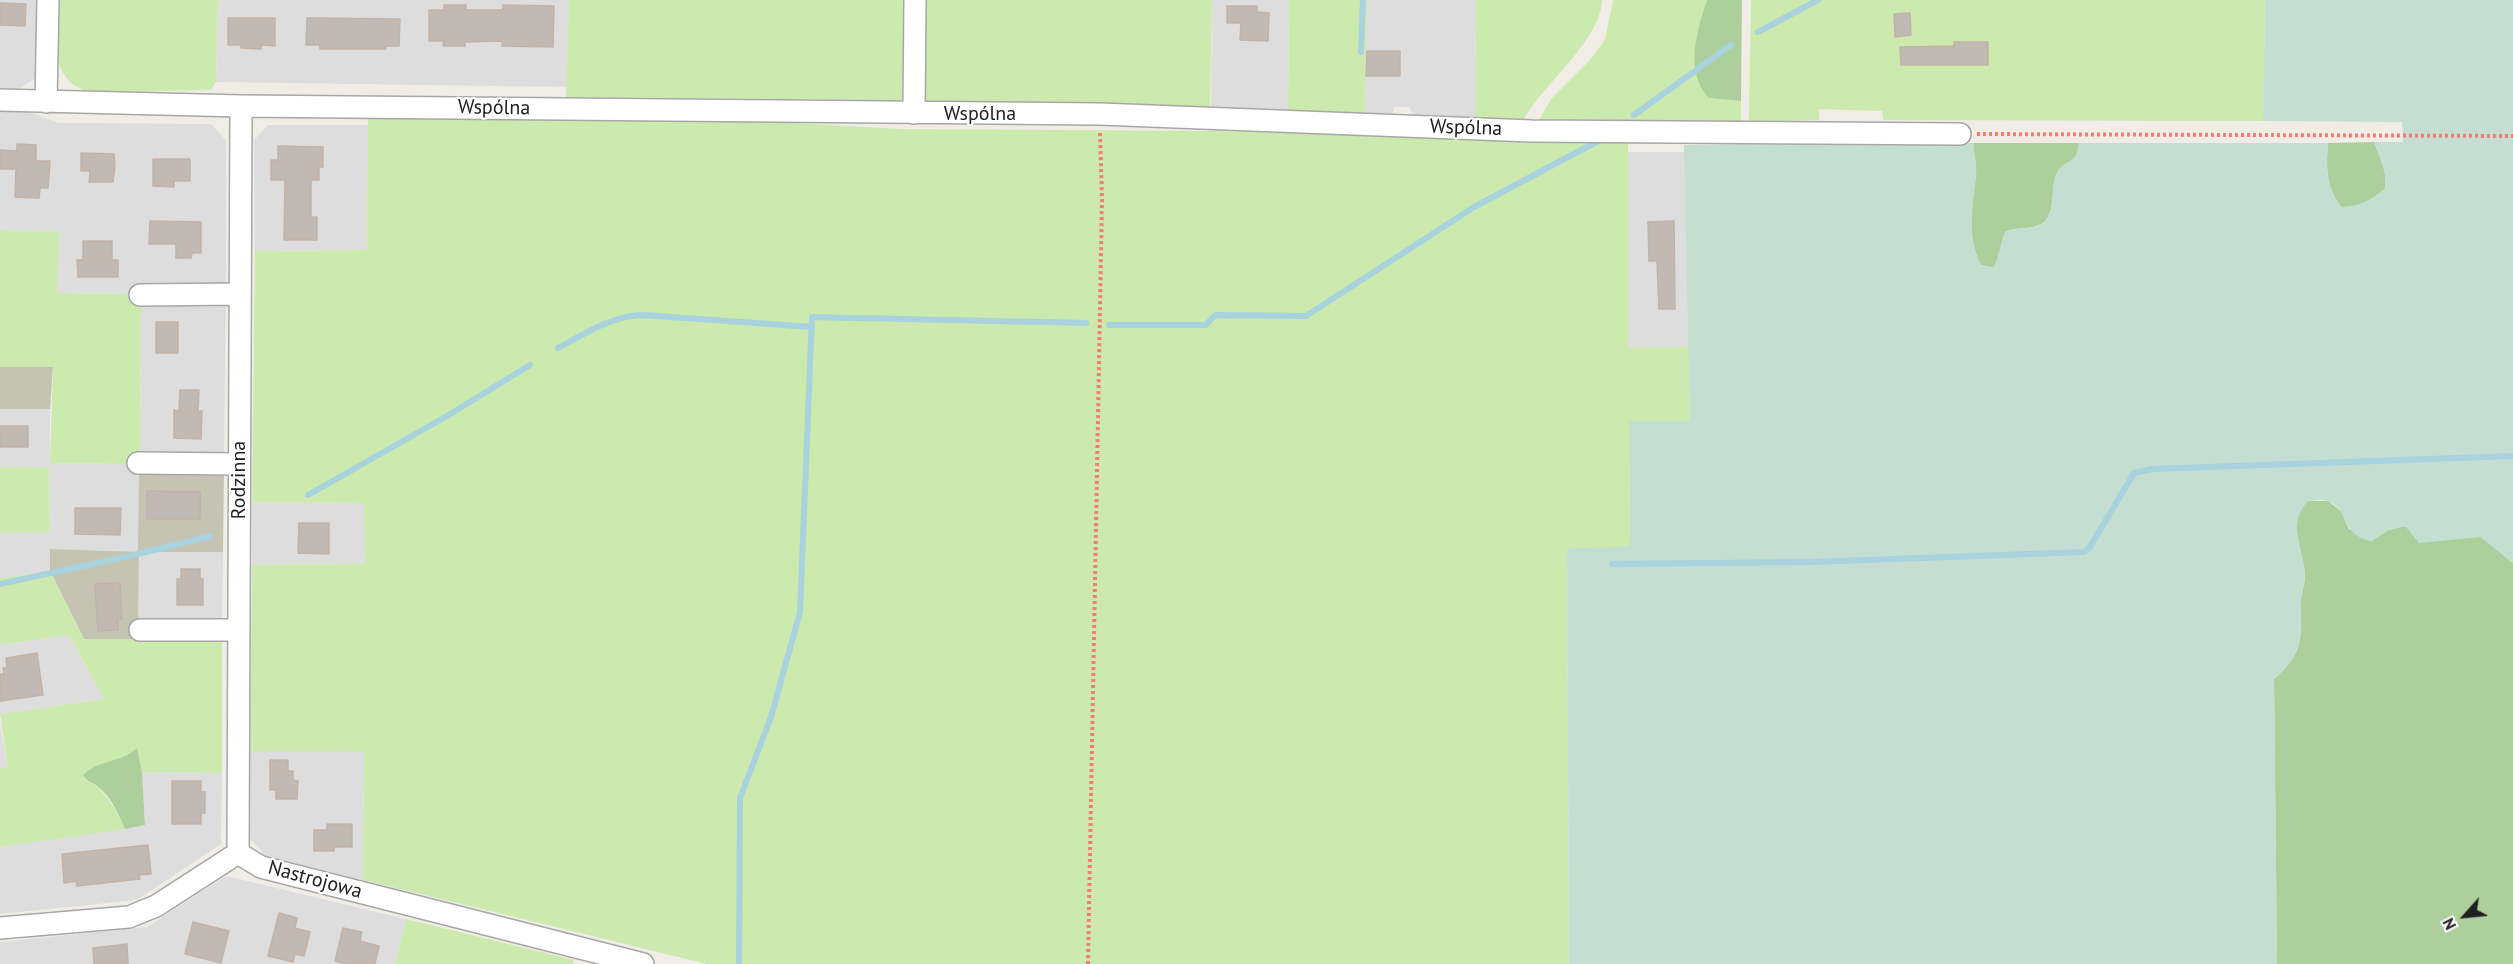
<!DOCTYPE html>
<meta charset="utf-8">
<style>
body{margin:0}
#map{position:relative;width:2513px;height:964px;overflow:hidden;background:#f0ede7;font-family:"PT Sans",sans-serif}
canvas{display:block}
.north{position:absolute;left:2435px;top:886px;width:60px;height:60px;-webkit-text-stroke:4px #fff;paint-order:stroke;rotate:243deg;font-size:16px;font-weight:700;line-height:24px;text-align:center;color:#202020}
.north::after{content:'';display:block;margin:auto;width:21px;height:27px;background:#202020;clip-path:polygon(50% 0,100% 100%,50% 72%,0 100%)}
</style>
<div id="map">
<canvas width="2513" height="964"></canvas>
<div class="north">N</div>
</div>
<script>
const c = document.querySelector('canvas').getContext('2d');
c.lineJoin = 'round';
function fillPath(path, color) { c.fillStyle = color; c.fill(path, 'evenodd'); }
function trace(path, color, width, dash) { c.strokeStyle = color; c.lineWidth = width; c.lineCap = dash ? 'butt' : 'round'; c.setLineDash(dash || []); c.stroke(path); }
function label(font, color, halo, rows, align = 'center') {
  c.font = font + ' "PT Sans",sans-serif'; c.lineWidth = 4.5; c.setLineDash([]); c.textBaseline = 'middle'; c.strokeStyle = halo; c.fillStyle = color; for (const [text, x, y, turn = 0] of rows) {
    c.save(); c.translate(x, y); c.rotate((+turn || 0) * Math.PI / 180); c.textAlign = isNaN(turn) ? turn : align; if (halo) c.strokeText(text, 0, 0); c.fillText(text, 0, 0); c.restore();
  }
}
const residential = new Path2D(`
 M 0,0 L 39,0 L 37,77 L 19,89 L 0,88 Z
 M 218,0 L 569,0 L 567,87 L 216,82 Z
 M 1212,0 L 1289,0 L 1288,112 L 1211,110 Z
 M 1367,0 L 1476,0 L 1475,118 L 1415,117 L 1409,107 L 1395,107 L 1391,116 L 1365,115 Z
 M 0,109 L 26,111 L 59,123 L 211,124 L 226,140 L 226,285 L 131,294 L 56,293 L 59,231 L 0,230 Z
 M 268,125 L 369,125 L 367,250 L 255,251 L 254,140 Z
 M 1628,152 L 1685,152 L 1689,347 L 1628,349 Z
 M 141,305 L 226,305 L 224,455 L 140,454 Z
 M 0,409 L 50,409 L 50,463 L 130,464 L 139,474 L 139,552 L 223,552 L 222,623 L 138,621 L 139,553 L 51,549 L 50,571 L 0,578 L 0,533 L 50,531 L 49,468 L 0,468 Z
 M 252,502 L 365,503 L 365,564 L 252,565 Z
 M 69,635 L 104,699 L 0,714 L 0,645 Z
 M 0,725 L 8,767 L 0,768 Z
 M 250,751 L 364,751 L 363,880 L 266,856 L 250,839 Z
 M 142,772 L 222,773 L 221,844 L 137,900 L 0,914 L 0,847 L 145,825 Z
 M 226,876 L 406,919 L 395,964 L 0,964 L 0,942 L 147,927 Z`);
const construction = new Path2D(`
 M 0,367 L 53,367 L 50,409 L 0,409 Z
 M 139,474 L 224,474 L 223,552 L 139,552 L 138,640 L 84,639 L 50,571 L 50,549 L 138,552 Z`);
const grass = new Path2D(`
 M 58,0 L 218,0 L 216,82 L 211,90 L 91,92 C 46,81 57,36 58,0 Z
 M 569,0 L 905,0 L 902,100 L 566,97 Z
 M 924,0 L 1212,0 L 1210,110 L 924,101 Z
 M 1289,0 L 1367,0 L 1365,115 L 1288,112 Z
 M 1476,0 L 1602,0 C 1601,40 1544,83 1524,119 L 1475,118 Z
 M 1613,0 L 1707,0 L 1696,37 L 1709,98 L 1741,101 L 1741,121 L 1539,120 L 1551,99 L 1589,61 L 1605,40 Z
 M 1751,0 L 2265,0 L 2263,121 L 1883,120 L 1882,111 L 1819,109 L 1819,120 L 1749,122 Z
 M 368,115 L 737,120 L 901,129 L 1210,131 L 1628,142 L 1628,348 L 1689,347 L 1690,422 L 1629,421 L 1630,546 L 1567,550 L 1569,964 L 707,964 L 363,880 L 364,751 L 250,751 L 252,565 L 365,564 L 364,503 L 252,502 L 255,251 L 367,250 Z
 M 0,230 L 59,231 L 57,293 L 131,294 L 141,305 L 140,454 L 130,464 L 50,463 L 53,367 L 0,367 Z
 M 49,467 L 50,532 L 0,533 L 0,468 Z
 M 50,571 L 84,639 L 222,639 L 222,773 L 142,772 L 137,749 L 129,756 L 89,769 L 86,780 C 107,791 115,808 125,829 L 0,847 L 0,768 L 8,767 L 0,714 L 104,699 L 69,635 L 0,645 L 0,578 Z
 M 406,919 L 574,960 L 573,964 L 395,964 Z`);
const forest = new Path2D(`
 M 1707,0 L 1742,0 L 1741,101 L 1709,98 C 1684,72 1697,30 1707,0 Z
 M 2374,142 C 2380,158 2388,172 2385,189 C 2371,200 2360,207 2341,207 C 2326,187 2326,167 2328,143 Z
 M 1973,143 L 2079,143 C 2077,166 2067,158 2058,171 C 2049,186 2057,208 2045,221 C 2035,231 2017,226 2005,232 L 1995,268 L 1981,265 C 1966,236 1972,207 1976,176 C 1977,166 1974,154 1973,143 Z
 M 2308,501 L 2328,501 L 2341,511 L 2349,529 L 2371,541 L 2389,530 L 2405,526 L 2455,538 L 2481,537 L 2513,563 L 2513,964 L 2277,964 L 2274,679 C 2306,651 2300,638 2301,599 C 2302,591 2305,583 2305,576 C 2304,549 2285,524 2308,501 Z
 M 137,748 L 142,772 L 145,825 L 125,829 C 118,814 112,797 98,787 C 92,782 87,782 83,775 C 97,760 122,763 137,748 Z`);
const wetland = new Path2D(`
 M 2265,0 L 2513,0 L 2513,563 L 2481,537 L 2419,543 L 2405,526 L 2389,530 L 2371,541 C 2340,535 2350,508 2327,501 C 2322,499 2313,501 2308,501 C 2285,524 2305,549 2305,576 C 2305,583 2302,591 2301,599 C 2300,638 2305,651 2274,679 L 2277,964 L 1569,964 L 1567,549 L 1630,546 L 1629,421 L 1690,421 L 1684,145 L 1973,143 C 1974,154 1977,166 1976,176 C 1973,207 1966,236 1981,265 L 1994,268 L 2005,232 C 2017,226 2035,231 2045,221 C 2057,208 2049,186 2058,171 C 2067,158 2077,166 2079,143 L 2328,143 C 2326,167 2326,187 2341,207 C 2360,207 2371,200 2385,189 L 2386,180 L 2383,165 L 2374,142 L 2403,142 L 2402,122 L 2263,121 Z`);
const stream = new Path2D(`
 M 1758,32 L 1818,0
 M 1361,52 L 1363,0
 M 1634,115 L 1731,45
 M 1109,325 L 1206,325 L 1215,315 L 1306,316 L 1474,207 L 1602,139
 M 558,348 C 586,333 611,316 643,315 L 812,327
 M 308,495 L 447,416 L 530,365
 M 1612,564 L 1812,562 L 2084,552 L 2090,547 L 2134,473 L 2152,469 L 2513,456
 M 0,584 L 129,556 L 211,536
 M 739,964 L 740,798 L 771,717 L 800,612 L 812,317 L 1086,323`);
const building = new Path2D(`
 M 0,3 L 26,4 L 25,26 L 0,25 Z
 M 444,5 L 466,5 L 466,10 L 503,10 L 503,5 L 554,6 L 553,47 L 502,46 L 502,41 L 465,42 L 465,46 L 443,46 L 444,41 L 429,41 L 429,10 L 444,10 Z
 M 1227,6 L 1257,6 L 1257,12 L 1269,13 L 1268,41 L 1240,40 L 1241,23 L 1227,23 Z
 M 1910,13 L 1911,35 L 1895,37 L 1894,14 Z
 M 228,18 L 275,18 L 275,46 L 261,45 L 261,49 L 241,48 L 241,45 L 228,45 Z
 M 307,18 L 400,19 L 399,46 L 386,46 L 386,49 L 320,49 L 320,45 L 306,45 Z
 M 1954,42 L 1988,42 L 1988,65 L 1901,65 L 1900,47 L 1954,46 Z
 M 1367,51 L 1400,51 L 1400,76 L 1366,76 Z
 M 17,144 L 36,145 L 36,161 L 50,161 L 48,188 L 40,188 L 39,198 L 15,197 L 16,169 L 0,169 L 0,150 L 17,151 Z
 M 278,146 L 323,147 L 323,167 L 319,167 L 319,180 L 311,180 L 311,217 L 317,217 L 317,240 L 284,240 L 285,180 L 271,180 L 271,160 L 278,160 Z
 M 81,153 L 114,154 L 115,165 L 113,182 L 89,182 L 90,171 L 81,171 Z
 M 153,159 L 190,159 L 190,181 L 174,181 L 174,187 L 153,186 Z
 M 150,221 L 201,222 L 201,253 L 192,253 L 191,258 L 176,258 L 176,244 L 149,244 Z
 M 1674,221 L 1675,309 L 1659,309 L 1657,261 L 1649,261 L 1648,222 Z
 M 83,241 L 112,241 L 112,260 L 118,260 L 118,277 L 78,277 L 77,260 L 83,260 Z
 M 156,322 L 178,322 L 178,353 L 156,353 Z
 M 180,390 L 199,390 L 198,411 L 202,411 L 201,439 L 174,438 L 174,410 L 179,411 Z
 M 0,426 L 28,426 L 28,447 L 0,447 Z
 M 147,491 L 200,492 L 200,519 L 147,519 Z
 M 75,508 L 121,508 L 120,535 L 75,534 Z
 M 299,523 L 329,523 L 329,554 L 298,553 Z
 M 181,569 L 200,569 L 200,579 L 203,579 L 203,605 L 177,605 L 177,579 L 181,579 Z
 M 120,583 L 122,619 L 118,619 L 118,630 L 98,631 L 95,584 Z
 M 37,653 L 43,695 L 0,701 L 0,674 L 4,674 L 3,668 L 7,668 L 6,658 Z
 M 270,760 L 288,760 L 288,771 L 293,771 L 293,780 L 298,781 L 297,799 L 276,799 L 276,790 L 270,790 Z
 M 172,781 L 201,781 L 201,792 L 205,792 L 205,813 L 201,813 L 201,824 L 172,824 Z
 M 327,824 L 352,824 L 352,847 L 334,847 L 334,851 L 314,851 L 314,830 L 327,830 Z
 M 148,845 L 151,874 L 139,875 L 140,879 L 77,886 L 76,881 L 64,883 L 62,854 Z
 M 279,913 L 297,918 L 295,928 L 310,932 L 304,956 L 295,954 L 293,962 L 268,956 Z
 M 193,922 L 229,931 L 221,963 L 185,954 Z
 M 343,928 L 362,932 L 360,941 L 379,946 L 375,964 L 345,964 L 335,961 Z
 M 127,944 L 128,964 L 94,964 L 93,948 Z`);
const path = new Path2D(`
 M 1977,134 L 2513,136
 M 1088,964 L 1102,200 L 1100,133`);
const minor = new Path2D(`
 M 0,100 L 241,106 L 1100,114 L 1531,131 L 1960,134
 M 46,102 L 48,0
 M 914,113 L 915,0
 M 140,295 L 240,294
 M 138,463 L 239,464
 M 140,630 L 239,630
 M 238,853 L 241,106
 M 238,853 L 261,867 L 643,964
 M 0,928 L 129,917 L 156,906 L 238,853`);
const streetNames = [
 ["Wspólna",494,108,1],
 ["Wspólna",980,114],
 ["Wspólna",1466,128,2],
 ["Rodzinna",239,480,-90],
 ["Nastrojowa",315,880,15]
];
fillPath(residential, '#dedddd');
fillPath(construction, '#c5c4b2');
fillPath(grass, '#cce9ae');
fillPath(forest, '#accf9c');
fillPath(wetland, '#c4ded1');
trace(stream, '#a8d2dd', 6);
fillPath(building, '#c1b9b3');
trace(building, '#c2b3a9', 1.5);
trace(minor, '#a7a7a7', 24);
trace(path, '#f77c71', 4, [3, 3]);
trace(minor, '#fff', 21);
label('20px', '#202020', '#fff', streetNames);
</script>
